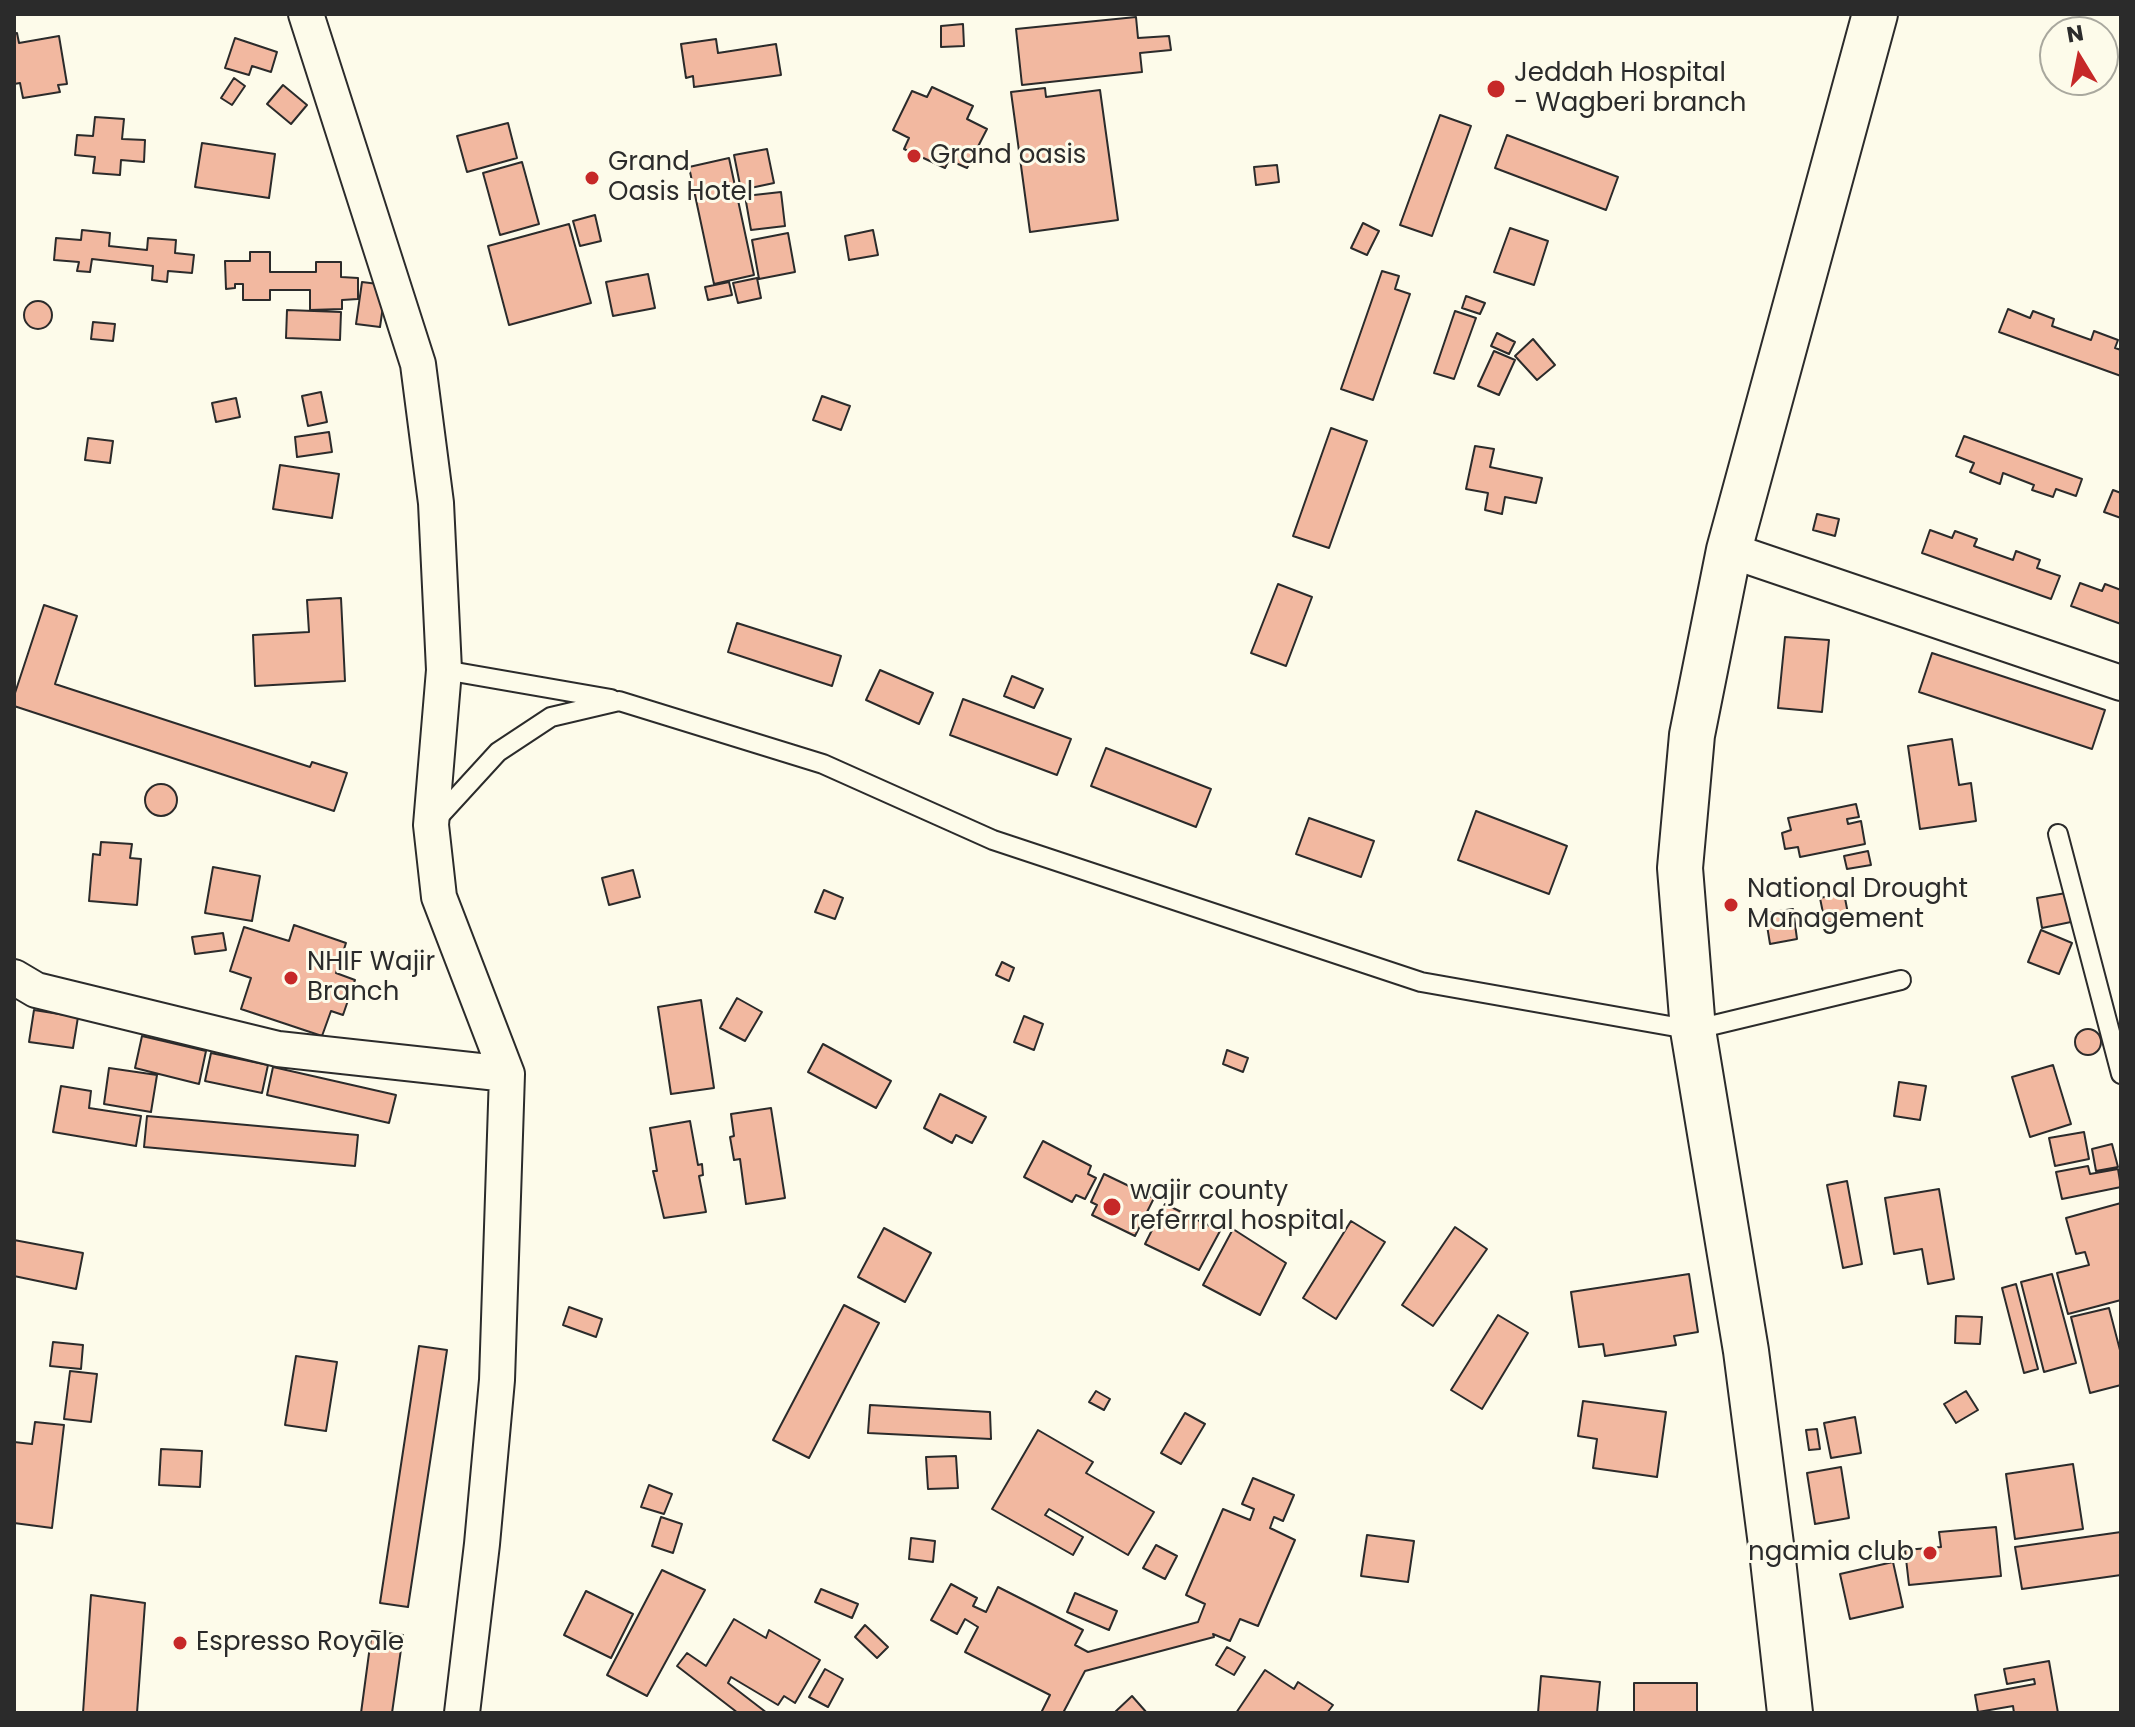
<!DOCTYPE html>
<style>
body{margin:0}
#map{position:relative;width:2135px;height:1727px;overflow:hidden;background:#fdfbea;font-family:Poppins,sans-serif}
canvas{display:block}
.frame{position:absolute;inset:0;border:16px solid #2b2b2b;pointer-events:none}
.north{position:absolute;left:2039px;top:16px;width:80px;height:80px;box-sizing:border-box;background:#fdfbea;border:2px solid #a9a89e;border-radius:50%;rotate:350deg;font-size:22px;font-weight:700;line-height:32px;text-align:center;color:#2b2b2b}
.north::after{content:'';display:block;margin:auto;width:28px;height:36px;background:#c62828;clip-path:polygon(50% 0,100% 100%,50% 72%,0 100%)}
</style>
<div id="map">
<canvas width="2135" height="1727"></canvas>
<div class="frame"></div>
<div class="north">N</div>
</div>
<script>
const c = document.querySelector('canvas').getContext('2d');
c.lineJoin = 'round';
function fillPath(path, color) { c.fillStyle = color; c.fill(path, 'evenodd'); }
function trace(path, color, width, dash) { c.strokeStyle = color; c.lineWidth = width; c.lineCap = dash ? 'butt' : 'round'; c.setLineDash(dash || []); c.stroke(path); }
function label(font, color, halo, rows, align = 'center') {
  c.font = font + ' Poppins,sans-serif'; c.lineWidth = 6; c.setLineDash([]); c.textBaseline = 'middle'; c.strokeStyle = halo; c.fillStyle = color; for (const [text, x, y, turn = 0] of rows) {
    c.save(); c.translate(x, y); c.rotate((+turn || 0) * Math.PI / 180); c.textAlign = isNaN(turn) ? turn : align; if (halo) c.strokeText(text, 0, 0); c.fillText(text, 0, 0); c.restore();
  }
}
const building = new Path2D(`
 M 1136,17 L 1138,38 L 1169,36 L 1171,50 L 1140,53 L 1142,72 L 1022,85 L 1016,29 Z
 M 963,24 L 964,46 L 941,47 L 941,26 Z
 M 17,33 L 19,43 L 59,36 L 67,84 L 58,85 L 60,92 L 23,98 L 20,83 L 14,84 L 14,34 Z
 M 235,38 L 277,52 L 271,72 L 252,66 L 249,75 L 225,68 Z
 M 716,39 L 718,53 L 776,44 L 781,75 L 694,87 L 693,76 L 686,78 L 681,44 Z
 M 234,78 L 245,86 L 232,105 L 221,98 Z
 M 283,85 L 307,105 L 291,124 L 267,104 Z
 M 932,87 L 973,106 L 967,119 L 987,129 L 967,168 L 949,160 L 945,168 L 904,149 L 909,138 L 893,130 L 912,91 L 927,97 Z
 M 1045,88 L 1046,97 L 1100,90 L 1118,220 L 1030,232 L 1011,92 Z
 M 1440,115 L 1471,126 L 1432,236 L 1400,225 Z
 M 95,117 L 124,119 L 122,139 L 145,140 L 144,162 L 121,160 L 120,175 L 93,173 L 95,157 L 75,155 L 77,135 L 93,136 Z
 M 508,123 L 517,158 L 467,172 L 457,136 Z
 M 1507,135 L 1618,177 L 1606,210 L 1495,168 Z
 M 202,143 L 275,154 L 269,198 L 195,187 Z
 M 767,149 L 774,183 L 741,190 L 734,155 Z
 M 729,158 L 754,275 L 714,284 L 689,167 Z
 M 522,162 L 539,224 L 500,235 L 483,173 Z
 M 1277,165 L 1279,182 L 1256,185 L 1254,167 Z
 M 781,192 L 785,226 L 751,230 L 745,196 Z
 M 595,215 L 601,241 L 580,246 L 573,221 Z
 M 1363,223 L 1379,231 L 1367,255 L 1351,248 Z
 M 569,224 L 591,303 L 509,325 L 488,246 Z
 M 1510,228 L 1548,241 L 1534,285 L 1494,272 Z
 M 82,230 L 110,233 L 109,246 L 147,250 L 148,238 L 176,240 L 175,253 L 194,255 L 192,273 L 168,271 L 167,282 L 152,280 L 153,266 L 92,259 L 90,272 L 77,271 L 79,262 L 54,260 L 56,238 L 81,240 Z
 M 873,230 L 878,255 L 849,260 L 845,236 Z
 M 788,233 L 795,272 L 759,279 L 752,240 Z
 M 250,252 L 270,252 L 270,272 L 316,272 L 316,262 L 341,262 L 341,277 L 358,278 L 358,299 L 342,300 L 342,309 L 310,310 L 310,290 L 270,290 L 270,300 L 243,300 L 243,284 L 235,284 L 235,288 L 226,289 L 225,261 L 250,261 Z
 M 1382,271 L 1399,276 L 1395,289 L 1410,294 L 1373,400 L 1341,389 Z
 M 648,274 L 655,308 L 613,316 L 606,282 Z
 M 757,278 L 761,298 L 738,303 L 733,283 Z
 M 362,282 L 386,285 L 380,327 L 356,324 Z
 M 729,282 L 732,295 L 708,300 L 705,287 Z
 M 1466,296 L 1485,303 L 1480,314 L 1462,308 Z
 M24 315a14 14 0 1 1 28 0a14 14 0 1 1-28 0Z
 M 2008,309 L 2030,318 L 2033,311 L 2054,319 L 2052,326 L 2091,340 L 2094,331 L 2118,340 L 2115,348 L 2121,350 L 2121,376 L 1999,332 Z
 M 287,310 L 341,312 L 340,340 L 286,338 Z
 M 1455,311 L 1476,318 L 1454,379 L 1434,373 Z
 M 93,322 L 115,324 L 113,341 L 91,339 Z
 M 1497,333 L 1515,342 L 1509,354 L 1491,346 Z
 M 1533,339 L 1555,365 L 1537,380 L 1515,356 Z
 M 1494,351 L 1515,360 L 1499,395 L 1478,386 Z
 M 321,392 L 327,422 L 308,426 L 302,396 Z
 M 822,396 L 850,406 L 841,430 L 813,420 Z
 M 236,398 L 240,417 L 216,422 L 212,403 Z
 M 1331,428 L 1367,441 L 1329,548 L 1293,536 Z
 M 329,432 L 332,452 L 297,457 L 295,437 Z
 M 1964,436 L 2082,479 L 2076,496 L 2056,489 L 2053,497 L 2032,490 L 2034,485 L 2003,473 L 2000,484 L 1970,472 L 1974,463 L 1956,456 Z
 M 88,438 L 113,441 L 110,463 L 85,460 Z
 M 1475,446 L 1494,449 L 1490,467 L 1542,478 L 1536,503 L 1505,497 L 1502,514 L 1485,510 L 1488,493 L 1466,489 Z
 M 280,465 L 339,474 L 332,518 L 273,509 Z
 M 2113,490 L 2121,493 L 2121,518 L 2104,512 Z
 M 1817,514 L 1839,519 L 1835,536 L 1813,530 Z
 M 1930,530 L 1952,538 L 1955,531 L 1977,539 L 1974,546 L 2013,560 L 2016,551 L 2040,560 L 2037,568 L 2060,576 L 2051,599 L 1922,553 Z
 M 2080,583 L 2102,591 L 2105,584 L 2121,590 L 2121,624 L 2071,606 Z
 M 1278,584 L 1312,597 L 1286,666 L 1251,653 Z
 M 341,598 L 345,681 L 255,686 L 253,635 L 309,632 L 307,600 Z
 M 44,605 L 77,616 L 55,684 L 310,767 L 312,762 L 347,773 L 334,811 L 14,706 L 14,696 Z
 M 737,623 L 841,656 L 832,686 L 728,652 Z
 M 1785,637 L 1829,640 L 1822,712 L 1778,708 Z
 M 1932,653 L 2105,710 L 2092,749 L 1919,692 Z
 M 880,670 L 933,693 L 919,724 L 866,700 Z
 M 1012,676 L 1043,689 L 1034,708 L 1004,696 Z
 M 963,699 L 1071,739 L 1057,775 L 950,735 Z
 M 1952,739 L 1959,785 L 1971,783 L 1976,821 L 1920,829 L 1908,746 Z
 M 1106,748 L 1211,789 L 1196,827 L 1091,786 Z
 M145 800a16 16 0 1 1 32 0a16 16 0 1 1-32 0Z
 M 1856,804 L 1859,817 L 1847,819 L 1848,824 L 1861,821 L 1865,844 L 1800,857 L 1798,847 L 1785,849 L 1782,833 L 1791,830 L 1788,818 Z
 M 1476,811 L 1567,846 L 1549,894 L 1458,860 Z
 M 1309,818 L 1374,841 L 1361,877 L 1296,854 Z
 M 101,842 L 132,844 L 130,858 L 141,859 L 137,905 L 89,901 L 93,854 L 100,855 Z
 M 1868,851 L 1871,865 L 1847,869 L 1844,856 Z
 M 213,867 L 260,876 L 252,921 L 205,913 Z
 M 633,870 L 640,897 L 609,905 L 602,878 Z
 M 824,890 L 843,898 L 835,919 L 815,912 Z
 M 1844,893 L 1849,919 L 1825,923 L 1820,898 Z
 M 2066,893 L 2071,922 L 2042,928 L 2037,898 Z
 M 1793,909 L 1797,939 L 1770,944 L 1765,913 Z
 M 294,925 L 346,943 L 336,973 L 355,980 L 343,1015 L 331,1011 L 322,1036 L 241,1009 L 251,978 L 230,971 L 244,927 L 289,941 Z
 M 2041,930 L 2072,943 L 2059,974 L 2028,962 Z
 M 223,933 L 226,950 L 195,954 L 192,937 Z
 M 1002,962 L 1014,968 L 1009,981 L 996,975 Z
 M 737,998 L 762,1012 L 745,1041 L 720,1028 Z
 M 701,1000 L 714,1088 L 671,1094 L 658,1007 Z
 M 34,1010 L 78,1017 L 73,1048 L 29,1042 Z
 M 1024,1016 L 1043,1024 L 1034,1050 L 1014,1042 Z
 M2075 1042a13 13 0 1 1 26 0a13 13 0 1 1-26 0Z
 M 142,1036 L 206,1051 L 199,1084 L 135,1068 Z
 M 823,1044 L 891,1081 L 876,1108 L 808,1072 Z
 M 1227,1050 L 1248,1058 L 1243,1072 L 1223,1064 Z
 M 211,1053 L 268,1065 L 262,1093 L 205,1081 Z
 M 2053,1065 L 2071,1124 L 2030,1137 L 2012,1077 Z
 M 273,1067 L 396,1095 L 389,1123 L 267,1095 Z
 M 109,1068 L 157,1075 L 151,1112 L 104,1104 Z
 M 1899,1082 L 1926,1086 L 1920,1120 L 1894,1116 Z
 M 61,1086 L 91,1091 L 89,1108 L 141,1116 L 136,1146 L 53,1132 Z
 M 940,1094 L 986,1117 L 972,1143 L 956,1135 L 952,1143 L 924,1128 Z
 M 771,1108 L 785,1198 L 746,1204 L 740,1159 L 734,1160 L 730,1137 L 734,1136 L 731,1114 Z
 M 147,1116 L 358,1135 L 355,1166 L 144,1147 Z
 M 690,1121 L 698,1165 L 702,1164 L 703,1175 L 699,1176 L 706,1212 L 664,1218 L 653,1171 L 657,1171 L 650,1128 Z
 M 2084,1132 L 2089,1159 L 2055,1166 L 2049,1138 Z
 M 1043,1141 L 1091,1166 L 1088,1174 L 1096,1178 L 1085,1199 L 1076,1195 L 1072,1202 L 1024,1177 Z
 M 2112,1144 L 2118,1167 L 2096,1171 L 2092,1149 Z
 M 2088,1166 L 2090,1174 L 2118,1169 L 2121,1187 L 2062,1199 L 2056,1172 Z
 M 1104,1174 L 1154,1198 L 1135,1236 L 1092,1215 L 1097,1205 L 1091,1202 Z
 M 1847,1181 L 1862,1264 L 1843,1268 L 1827,1185 Z
 M 1939,1189 L 1954,1279 L 1928,1284 L 1922,1249 L 1894,1254 L 1885,1198 Z
 M 2121,1203 L 2121,1300 L 2068,1314 L 2057,1273 L 2089,1265 L 2085,1252 L 2076,1254 L 2066,1218 Z
 M 1165,1204 L 1220,1231 L 1199,1270 L 1145,1244 Z
 M 1351,1221 L 1385,1242 L 1336,1319 L 1303,1298 Z
 M 1455,1227 L 1487,1249 L 1433,1326 L 1402,1305 Z
 M 884,1228 L 931,1253 L 905,1302 L 858,1277 Z
 M 1233,1229 L 1286,1263 L 1260,1315 L 1203,1285 Z
 M 14,1240 L 83,1253 L 76,1289 L 14,1276 Z
 M 1689,1274 L 1698,1332 L 1674,1336 L 1676,1345 L 1605,1356 L 1603,1344 L 1579,1347 L 1571,1292 Z
 M 2052,1274 L 2076,1363 L 2044,1372 L 2021,1282 Z
 M 2016,1284 L 2038,1369 L 2024,1373 L 2002,1288 Z
 M 844,1305 L 879,1323 L 809,1458 L 773,1440 Z
 M 569,1307 L 602,1319 L 596,1337 L 563,1325 Z
 M 2109,1308 L 2121,1354 L 2121,1385 L 2090,1393 L 2071,1317 Z
 M 1498,1315 L 1528,1333 L 1482,1409 L 1451,1390 Z
 M 1956,1316 L 1982,1317 L 1980,1344 L 1955,1343 Z
 M 53,1342 L 83,1345 L 81,1369 L 50,1366 Z
 M 419,1346 L 447,1350 L 408,1607 L 380,1603 Z
 M 296,1356 L 337,1362 L 326,1431 L 285,1425 Z
 M 70,1371 L 97,1374 L 91,1422 L 64,1419 Z
 M 1096,1391 L 1110,1399 L 1104,1410 L 1089,1402 Z
 M 1966,1391 L 1978,1410 L 1956,1423 L 1944,1404 Z
 M 1583,1401 L 1666,1412 L 1657,1477 L 1593,1468 L 1597,1439 L 1578,1436 Z
 M 870,1405 L 990,1412 L 991,1439 L 868,1433 Z
 M 1185,1413 L 1205,1424 L 1181,1464 L 1161,1453 Z
 M 1855,1417 L 1861,1453 L 1831,1458 L 1824,1423 Z
 M 35,1422 L 64,1425 L 52,1528 L 14,1523 L 14,1442 L 32,1444 Z
 M 1817,1429 L 1820,1449 L 1809,1450 L 1806,1430 Z
 M 1038,1430 L 1093,1462 L 1086,1473 L 1154,1512 L 1128,1555 L 1049,1509 L 1045,1515 L 1083,1537 L 1073,1555 L 992,1509 Z
 M 161,1449 L 202,1451 L 200,1487 L 159,1485 Z
 M 956,1456 L 958,1488 L 928,1489 L 926,1457 Z
 M 2073,1464 L 2083,1529 L 2015,1539 L 2006,1474 Z
 M 1841,1467 L 1849,1518 L 1815,1524 L 1807,1473 Z
 M 1253,1478 L 1294,1495 L 1283,1521 L 1274,1517 L 1270,1528 L 1295,1540 L 1258,1626 L 1240,1619 L 1230,1641 L 1213,1634 L 1214,1637 L 1085,1671 L 1063,1713 L 1041,1713 L 1050,1695 L 965,1652 L 978,1627 L 965,1619 L 957,1634 L 931,1620 L 951,1584 L 977,1598 L 973,1606 L 986,1612 L 998,1587 L 1083,1630 L 1075,1645 L 1088,1652 L 1198,1622 L 1205,1604 L 1186,1595 L 1223,1509 L 1250,1520 L 1254,1509 L 1242,1504 Z
 M 649,1485 L 672,1494 L 664,1514 L 641,1507 Z
 M 661,1517 L 682,1524 L 673,1553 L 652,1546 Z
 M 1996,1527 L 2001,1576 L 1909,1585 L 1905,1550 L 1941,1547 L 1939,1532 Z
 M 2121,1532 L 2121,1575 L 2022,1589 L 2015,1547 Z
 M 1367,1535 L 1414,1541 L 1408,1582 L 1361,1576 Z
 M 911,1538 L 935,1541 L 933,1562 L 909,1559 Z
 M 1156,1545 L 1177,1556 L 1165,1579 L 1143,1568 Z
 M 1893,1562 L 1903,1607 L 1850,1619 L 1840,1574 Z
 M 662,1570 L 705,1590 L 647,1696 L 607,1675 Z
 M 821,1589 L 858,1604 L 852,1618 L 815,1602 Z
 M 586,1591 L 633,1614 L 611,1658 L 564,1635 Z
 M 1075,1593 L 1117,1611 L 1109,1630 L 1067,1612 Z
 M 91,1595 L 145,1603 L 137,1713 L 83,1713 Z
 M 734,1619 L 766,1638 L 769,1630 L 820,1660 L 795,1703 L 784,1696 L 778,1705 L 731,1677 L 728,1683 L 767,1713 L 738,1713 L 677,1666 L 687,1653 L 706,1666 Z
 M 865,1625 L 888,1647 L 877,1658 L 855,1637 Z
 M 372,1631 L 403,1635 L 392,1713 L 361,1713 Z
 M 1227,1647 L 1245,1657 L 1234,1675 L 1216,1665 Z
 M 2049,1661 L 2058,1713 L 2014,1713 L 2013,1706 L 1978,1712 L 1975,1695 L 2035,1684 L 2034,1679 L 2007,1684 L 2004,1669 Z
 M 825,1669 L 843,1679 L 828,1707 L 809,1697 Z
 M 1265,1670 L 1294,1689 L 1298,1682 L 1333,1705 L 1327,1713 L 1236,1713 Z
 M 1541,1676 L 1600,1682 L 1597,1713 L 1538,1713 Z
 M 1634,1683 L 1697,1683 L 1697,1713 L 1634,1713 Z
 M 1132,1696 L 1147,1713 L 1114,1713 Z`);
const lane = new Path2D(`
 M 444,670 L 611,699
 M 433,823 L 498,752 L 551,717 L 619,701 L 823,764 L 993,840 L 1421,982 L 1693,1030 L 1901,980
 M 2058,834 L 2121,1074`);
const street = new Path2D(`
 M 306,14 L 418,364 L 436,503 L 444,670 L 431,825 L 439,897 L 507,1074 L 497,1380 L 482,1544 L 462,1713
 M 1729,550 L 2121,683
 M 14,977 L 36,990 L 278,1049 L 507,1074`);
const secondary = new Path2D(`
 M 1790,1713 L 1773,1560 L 1746,1351 L 1693,1030 L 1680,868 L 1692,735 L 1729,550 L 1875,14`);
const markers = [
 [1496,89,10,"#c62828"],
 [914,156,8,"#c62828"],
 [592,178,8,"#c62828"],
 [1731,905,8,"#c62828"],
 [291,978,8,"#c62828"],
 [1112,1207,10,"#c62828"],
 [1930,1553,8,"#c62828"],
 [180,1643,8,"#c62828"]
];
const poiNames = [
 ["Jeddah Hospital",1514,74],
 ["- Wagberi branch",1514,104],
 ["Grand oasis",930,156],
 ["Grand",608,163],
 ["Oasis Hotel",608,193],
 ["National Drought",1747,890],
 ["Management",1747,920],
 ["NHIF Wajir",307,963],
 ["Branch",307,993],
 ["wajir county",1130,1192],
 ["referrral hospital",1130,1222],
 ["ngamia club",1914,1553,"right"],
 ["Espresso Royale",196,1643]
];
fillPath(building, '#f2b8a0');
trace(building, '#2b2b2b', 2);
trace(lane, '#2b2b2b', 22);
trace(street, '#2b2b2b', 38);
trace(secondary, '#2b2b2b', 48);
trace(lane, '#fdfbea', 18);
trace(street, '#fdfbea', 34);
trace(secondary, '#fdfbea', 44);
for (const [x, y, r, color] of markers) { const dot = new Path2D(); dot.arc(x, y, r, 0, 2 * Math.PI); c.fillStyle = color; c.fill(dot); trace(dot, '#fdfbea', 3); }
label('26px', '#2b2b2b', '#fdfbea', poiNames, 'left');
</script>
